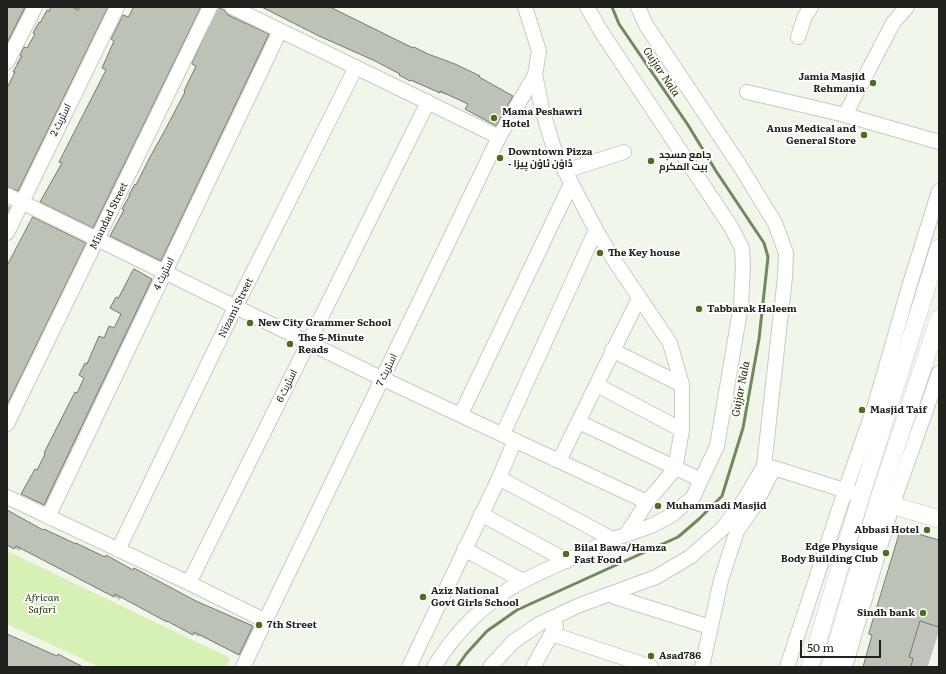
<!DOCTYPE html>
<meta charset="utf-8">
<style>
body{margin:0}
#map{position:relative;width:946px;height:674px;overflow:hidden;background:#f1f6eb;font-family:Literata,serif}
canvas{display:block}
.frame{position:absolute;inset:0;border:8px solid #20221d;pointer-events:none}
.scale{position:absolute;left:800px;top:640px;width:81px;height:18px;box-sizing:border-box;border:2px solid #20221d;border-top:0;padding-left:5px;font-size:12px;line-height:14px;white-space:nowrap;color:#20221d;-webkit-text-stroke:3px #fff;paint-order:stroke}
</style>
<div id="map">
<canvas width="946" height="674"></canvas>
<div class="frame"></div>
<div class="scale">50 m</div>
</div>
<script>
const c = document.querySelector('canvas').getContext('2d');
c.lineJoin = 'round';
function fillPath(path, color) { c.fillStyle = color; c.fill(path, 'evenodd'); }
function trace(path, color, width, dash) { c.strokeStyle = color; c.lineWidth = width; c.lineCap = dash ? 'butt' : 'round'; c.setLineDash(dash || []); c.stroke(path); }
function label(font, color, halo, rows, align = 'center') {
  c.font = font + ' Literata,Cairo,serif'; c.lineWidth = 4; c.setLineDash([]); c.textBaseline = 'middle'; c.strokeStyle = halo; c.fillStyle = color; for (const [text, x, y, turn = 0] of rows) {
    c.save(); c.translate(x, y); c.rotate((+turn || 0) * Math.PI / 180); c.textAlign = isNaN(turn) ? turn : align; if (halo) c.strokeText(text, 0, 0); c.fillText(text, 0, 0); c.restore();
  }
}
const green = new Path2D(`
 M 7,551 L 230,658 L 226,667 L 100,667 L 7,624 Z`);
const shadow = new Path2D(`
 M 7,7 L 33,7 L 7,57 Z
 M 52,7 L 115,7 L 24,193 L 13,189 L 7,192 L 7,90 L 20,66 L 16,64 L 25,48 L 27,50 L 41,24 Z
 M 135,7 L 208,7 L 99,230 L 47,204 L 63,163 L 107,70 Z
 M 260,7 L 329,7 L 414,49 L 479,77 L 485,80 L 484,82 L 518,101 L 502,128 L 467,108 L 469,105 L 447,94 L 446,95 L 417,83 L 417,84 L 380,63 L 326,39 L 263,7 Z
 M 224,10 L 230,14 L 233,18 L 274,39 L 167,263 L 117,239 L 137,186 L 187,91 Z
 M 7,205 L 16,210 L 7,228 Z
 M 85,244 L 91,247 L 7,419 L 7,273 Z
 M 134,271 L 157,283 L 50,508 L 28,497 L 37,472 L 86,377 L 87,365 L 104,339 L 114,329 L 122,313 L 118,299 Z
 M 7,510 L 44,531 L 258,630 L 245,658 L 200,635 L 199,637 L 173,623 L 173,624 L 121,597 L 120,600 L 22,548 L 20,551 L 7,545 Z
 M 939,541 L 939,631 L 928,666 L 930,667 L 864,667 Z`);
const stream = new Path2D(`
 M 457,667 L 466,654 L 487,631 L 517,610 L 678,537 L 699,519 L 722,496 L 743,428 L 759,339 L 768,257 L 764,243 L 716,171 L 688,125 L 619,24 L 612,7`);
const building = new Path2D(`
 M 7,7 L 25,7 L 7,43 Z
 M 51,7 L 72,7 L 78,10 L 80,7 L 108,7 L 18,191 L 7,187 L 7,88 L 15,72 L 13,72 L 22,56 L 20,55 L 24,47 L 27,48 L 35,34 L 33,33 L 39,22 L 40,23 L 47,10 L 49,11 Z
 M 134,7 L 201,7 L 93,228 L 40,202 L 62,163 L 59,162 L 106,70 L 102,68 L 114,41 L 111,39 L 123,15 L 128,17 Z
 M 218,7 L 224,10 L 228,15 L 269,34 L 161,261 L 110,236 L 124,210 L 122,209 L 130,195 L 129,195 L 135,184 L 136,185 L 150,157 L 164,132 L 185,92 L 184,91 L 196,66 L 192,64 Z
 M 262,7 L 330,7 L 413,48 L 414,47 L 428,54 L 455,64 L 480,76 L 479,77 L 513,96 L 496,126 L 465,109 L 468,104 L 440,91 L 440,93 L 411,80 L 410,81 L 399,75 L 400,74 L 373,60 L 319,36 Z
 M 33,217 L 86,243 L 7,405 L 7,266 Z
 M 134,269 L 152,279 L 44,505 L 21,494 L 35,469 L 37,470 L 45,454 L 44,453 L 75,392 L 77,393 L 84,378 L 79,375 L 85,363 L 87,364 L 99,336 L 104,338 L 109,326 L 114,328 L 121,314 L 110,308 L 116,297 L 118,298 Z
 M 7,510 L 43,530 L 44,529 L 76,544 L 76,543 L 105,557 L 106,555 L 133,570 L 134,568 L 196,601 L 253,626 L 239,655 L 194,632 L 193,635 L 167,621 L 167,622 L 115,594 L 114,597 L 16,546 L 14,549 L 7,545 Z
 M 901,529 L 939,540 L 939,627 L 920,621 L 909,657 L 913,658 L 911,667 L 863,667 L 872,635 L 869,634 Z
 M 7,634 L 57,656 L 58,654 L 83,667 L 7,667 Z`);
const minor = new Path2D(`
 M 232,7 L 499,137
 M 587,7 L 602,33 L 731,227 L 742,248 L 743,265 L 741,305 L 717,446 L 693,497 L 672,515 L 651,526 L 626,535
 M 798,37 L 805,16 L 811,7
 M 7,62 L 35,7
 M 747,92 L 845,115 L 939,142
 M 845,115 L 893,23 L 907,7
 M 565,171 L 624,152
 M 7,195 L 383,379 L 647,502
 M 7,233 L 117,7
 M 612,350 L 682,385
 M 597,385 L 682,430
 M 461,414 L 571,184
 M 579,422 L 701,480
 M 7,424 L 210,7
 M 503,434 L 596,230
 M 559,461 L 639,298
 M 765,466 L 774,468 L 853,493
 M 499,478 L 612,539
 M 7,497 L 189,583 L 266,621
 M 481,514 L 567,561
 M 48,517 L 280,31
 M 464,549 L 523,581
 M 118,550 L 236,306 L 356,67
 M 189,583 L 428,102
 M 614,593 L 615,597 L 710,627
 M 552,634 L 651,667
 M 243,667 L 499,137 L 535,75
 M 409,667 L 499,478 L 515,440
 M 434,667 C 455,632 487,600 523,581 C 552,566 583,554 612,539 L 626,535 L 647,502 L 675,469 L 682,430 L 682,385 L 670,343 L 614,260 L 596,230 L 555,152 L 542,109 L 535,75 L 539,51 L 525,7
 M 490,667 L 513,642 L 539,624 L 580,605 L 656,577 L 690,557 L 722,529 L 744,500 L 764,466 L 785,277 L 786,253 L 775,223 L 740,166 L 646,25 L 638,7
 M 533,667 L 556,626
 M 702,667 L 721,580 L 737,531 L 755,505 L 774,468
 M 787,667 L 845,491 L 875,405 L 909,287 L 939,191
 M 845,667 L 892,506 L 939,373`);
const major = new Path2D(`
 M 878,501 L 939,519
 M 810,667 L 861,496 L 939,248
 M 830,667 L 878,501 L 939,318`);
const markers = [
 [873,83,4,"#516c1f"],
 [494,118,4,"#516c1f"],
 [864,135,4,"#516c1f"],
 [500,158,4,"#516c1f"],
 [651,161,4,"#516c1f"],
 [600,253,4,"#516c1f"],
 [699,309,4,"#516c1f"],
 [250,323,4,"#516c1f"],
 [290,344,4,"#516c1f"],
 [862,410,4,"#516c1f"],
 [658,506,4,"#516c1f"],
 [927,530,4,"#516c1f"],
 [886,553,4,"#516c1f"],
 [566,554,4,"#516c1f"],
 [423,597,4,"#516c1f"],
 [923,613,4,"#516c1f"],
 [259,625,4,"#516c1f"],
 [651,656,4,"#516c1f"]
];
const poiNames = [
 ["Jamia Masjid",865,77,"right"],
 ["Rehmania",865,89,"right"],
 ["Mama Peshawri",502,112],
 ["Hotel",502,124],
 ["Anus Medical and",856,129,"right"],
 ["General Store",856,141,"right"],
 ["Downtown Pizza",508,152],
 ["- ڈاؤن ٹاؤن پیزا",508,164],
 ["جامع مسجد",659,155],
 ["بیت المکرم",659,167],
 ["The Key house",608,253],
 ["Tabbarak Haleem",707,309],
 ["New City Grammer School",258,323],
 ["The 5-Minute",298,338],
 ["Reads",298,350],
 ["Masjid Taif",870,410],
 ["Muhammadi Masjid",666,506],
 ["Abbasi Hotel",919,530,"right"],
 ["Edge Physique",878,547,"right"],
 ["Body Building Club",878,559,"right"],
 ["Bilal Bawa/Hamza",574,548],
 ["Fast Food",574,560],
 ["Aziz National",431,591],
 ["Govt Girls School",431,603],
 ["Sindh bank",915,613,"right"],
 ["7th Street",267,625],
 ["Asad786",659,656]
];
const streetNames = [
 ["اسٹریٹ 2",61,120,-64],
 ["Miandad Street",109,216,-64],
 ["اسٹریٹ 4",164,274,-64],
 ["Nizami Street",236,308,-64],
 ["اسٹریٹ 7",387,370,-64],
 ["اسٹریٹ 6",287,386,-64]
];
const parkNames = [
 ["African",42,598],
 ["Safari",42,610]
];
const waterNames = [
 ["Gujjar Nala",661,72,56],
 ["Gujjar Nala",741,389,-79]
];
fillPath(green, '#d7f0b5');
fillPath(shadow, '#0003');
trace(stream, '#75875e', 3);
fillPath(building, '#bdc2b6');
trace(building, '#74786e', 1);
trace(minor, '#c6ccc0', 16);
trace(major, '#c6ccc0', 18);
trace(minor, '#fff', 14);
trace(major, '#fff', 17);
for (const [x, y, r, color] of markers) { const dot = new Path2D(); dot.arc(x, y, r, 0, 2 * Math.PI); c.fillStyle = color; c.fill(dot); trace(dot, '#fff', 1.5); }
label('bold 10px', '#20221d', '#fff', poiNames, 'left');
label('10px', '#20221d', '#fff', streetNames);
label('italic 10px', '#27360c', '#fff', parkNames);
label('italic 11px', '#233106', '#fff', waterNames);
</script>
